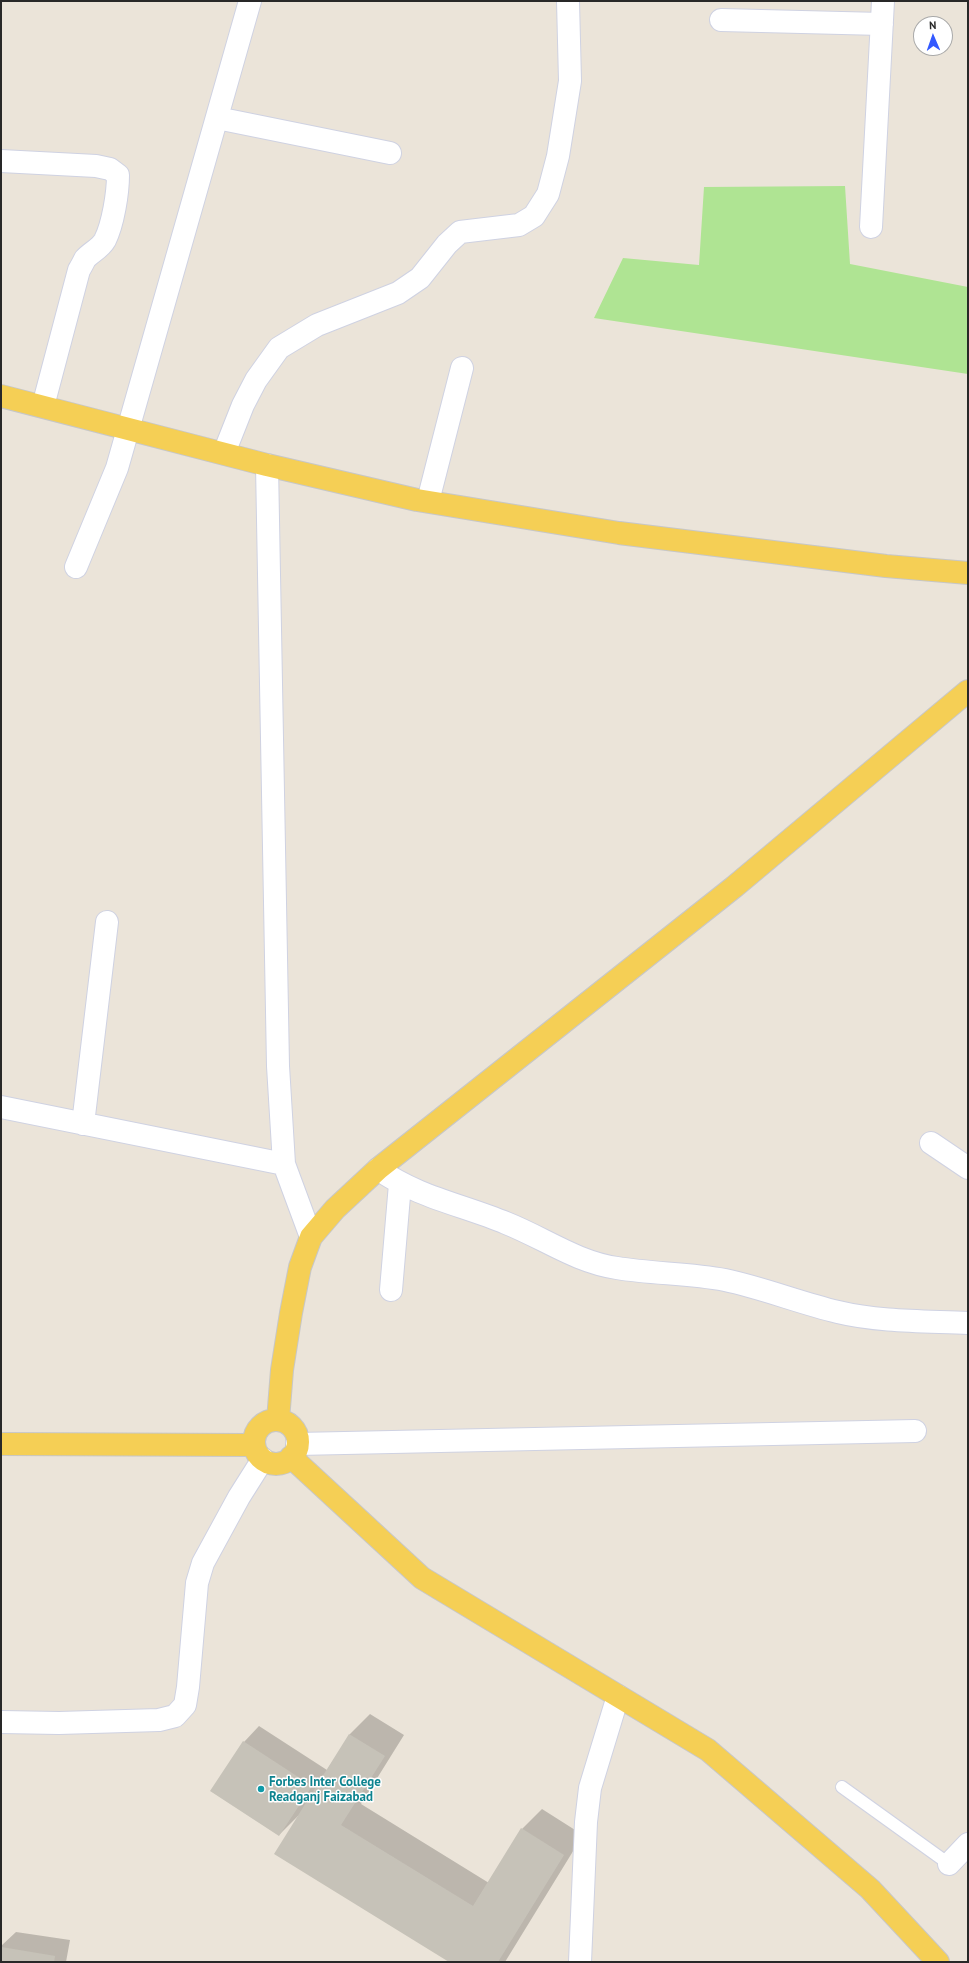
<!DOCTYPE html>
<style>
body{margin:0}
#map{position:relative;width:969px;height:1963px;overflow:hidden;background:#ebe4d9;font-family:"PT Sans",sans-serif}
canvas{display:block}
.frame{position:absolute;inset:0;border:2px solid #282828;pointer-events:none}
.north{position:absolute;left:913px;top:16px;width:40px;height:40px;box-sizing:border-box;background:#fff;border:1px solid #a9a9a9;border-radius:50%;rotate:358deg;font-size:11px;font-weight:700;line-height:16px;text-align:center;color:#282828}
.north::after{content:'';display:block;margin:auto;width:14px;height:18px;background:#3359ff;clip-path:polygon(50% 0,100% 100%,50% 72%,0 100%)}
</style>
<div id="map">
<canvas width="969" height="1963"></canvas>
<div class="frame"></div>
<div class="north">N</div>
</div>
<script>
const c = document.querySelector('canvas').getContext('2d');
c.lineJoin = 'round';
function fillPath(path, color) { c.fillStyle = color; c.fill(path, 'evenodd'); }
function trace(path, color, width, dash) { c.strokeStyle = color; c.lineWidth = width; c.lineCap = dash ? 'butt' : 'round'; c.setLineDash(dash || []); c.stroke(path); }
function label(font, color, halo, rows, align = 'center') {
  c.font = font + ' "PT Sans",sans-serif'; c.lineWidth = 3; c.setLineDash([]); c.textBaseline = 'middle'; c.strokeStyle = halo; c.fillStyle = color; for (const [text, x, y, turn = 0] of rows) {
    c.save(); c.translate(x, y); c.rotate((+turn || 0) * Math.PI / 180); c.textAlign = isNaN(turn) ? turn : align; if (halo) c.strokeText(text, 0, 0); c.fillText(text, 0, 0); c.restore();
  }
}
const green = new Path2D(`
 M 845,186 L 850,264 L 968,287 L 968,374 L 594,318 L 623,258 L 699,265 L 704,187 Z`);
const shadow = new Path2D(`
 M 370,1714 L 404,1735 L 361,1804 L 489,1883 L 522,1829 L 542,1809 L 583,1835 L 505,1962 L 451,1962 L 298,1816 L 279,1835 L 244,1742 L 259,1726 L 327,1770 L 350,1734 Z
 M 16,1932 L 70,1940 L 66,1962 L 1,1962 L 1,1946 Z`);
const building = new Path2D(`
 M 349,1734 L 385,1756 L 341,1825 L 473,1906 L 521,1828 L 564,1855 L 498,1962 L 449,1962 L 274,1854 Z
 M 243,1741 L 312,1786 L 279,1836 L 210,1791 Z
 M 1,1947 L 55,1956 L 54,1962 L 1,1962 Z`);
const lane = new Path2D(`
 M 842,1787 L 949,1864`);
const street = new Path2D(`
 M 721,20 L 882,24
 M 217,118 L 390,153
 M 1,161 L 96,166 L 110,169 L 118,175 C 118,193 113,224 105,240 C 100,249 91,252 85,259 C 83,263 81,267 79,270 L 43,406
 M 871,227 L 883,1
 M 224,453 L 243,405 L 256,380 L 279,348 L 317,325 L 398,293 L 420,278 L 447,244 L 460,232 L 519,225 L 534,216 L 548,194 L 558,156 L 570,81 L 568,1
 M 267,465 L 278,1066 L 284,1164 L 311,1237
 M 428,501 L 462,368
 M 76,567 L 117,468 L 250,1
 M 1,1107 L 284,1164
 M 83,1124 L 107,922
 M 931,1143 L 968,1168
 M 378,1169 C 417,1197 463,1205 506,1223 C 544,1238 576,1262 617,1268 C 653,1274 689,1273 725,1280 C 763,1288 800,1303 838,1312 C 879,1322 927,1321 968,1323
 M 391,1290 L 400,1184
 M 297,1444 L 915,1431
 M 1,1722 L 59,1723 L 159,1720 L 175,1716 L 185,1705 L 188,1687 L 197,1583 L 203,1563 L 239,1497 L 263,1459
 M 949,1864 L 968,1844
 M 580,1962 L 586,1822 L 590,1788 L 618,1696`);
const primary = new Path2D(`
 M 1,396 L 267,465 L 417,500 L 619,533 L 886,566 L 968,573
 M 278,1420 L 282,1370 L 291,1313 L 300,1267 L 311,1237 L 335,1209 L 378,1169 L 734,887 L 968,691
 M254 1442a22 22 0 1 1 44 0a22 22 0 1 1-44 0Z
 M 1,1444 L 254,1445
 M 291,1457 L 422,1578 L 708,1750 L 870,1889 L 938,1962`);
const markers = [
 [261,1789,4,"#0f9aa8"]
];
const cultureNames = [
 ["Forbes Inter College",269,1782],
 ["Readganj Faizabad",269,1797]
];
fillPath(green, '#afe493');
fillPath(shadow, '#0003');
fillPath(building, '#c6c2b8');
trace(lane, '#cfd2e2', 14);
trace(street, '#cfd2e2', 24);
trace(primary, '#c7c7c7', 24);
trace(lane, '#fff', 12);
trace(street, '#fff', 22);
trace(primary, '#f5cf55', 22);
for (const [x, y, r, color] of markers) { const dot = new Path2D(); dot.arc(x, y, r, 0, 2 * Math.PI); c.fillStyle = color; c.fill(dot); trace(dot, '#fff', 1.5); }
label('bold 13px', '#0d838f', '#fff', cultureNames, 'left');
</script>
